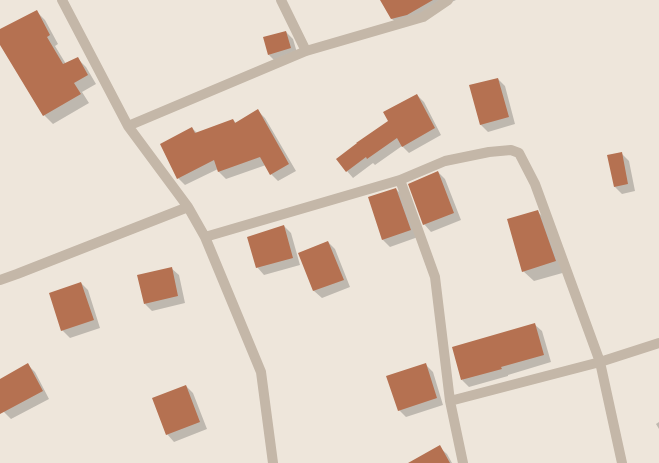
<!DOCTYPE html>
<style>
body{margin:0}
canvas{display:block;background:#eee6db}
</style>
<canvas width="659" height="463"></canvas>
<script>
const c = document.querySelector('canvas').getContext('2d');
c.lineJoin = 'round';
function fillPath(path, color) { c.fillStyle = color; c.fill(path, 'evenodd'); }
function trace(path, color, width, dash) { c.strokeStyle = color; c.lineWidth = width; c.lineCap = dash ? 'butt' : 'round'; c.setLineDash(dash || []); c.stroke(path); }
const shadow = new Path2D(`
 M 381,0 L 456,0 L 400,26 L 392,19 Z
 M 36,11 L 45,20 L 58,44 L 55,46 L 66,64 L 77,58 L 86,67 L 96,84 L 82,92 L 89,103 L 53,124 L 44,115 L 0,43 L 0,31 Z
 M 286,32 L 293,39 L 298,56 L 276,62 L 269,55 Z
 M 498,79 L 505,86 L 515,124 L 488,132 L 480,124 Z
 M 417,95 L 424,102 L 441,135 L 409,153 L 402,146 L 375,165 L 373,163 L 353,178 L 347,171 L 389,122 Z
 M 258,111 L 265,118 L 296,171 L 278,181 L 271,174 L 266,165 L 226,179 L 219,172 L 218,169 L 185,185 L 178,178 L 192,128 L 197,133 L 233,120 L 236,123 Z
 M 621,153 L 629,161 L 635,191 L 622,194 L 615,187 Z
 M 438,172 L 445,179 L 461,220 L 431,232 L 424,224 Z
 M 396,189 L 403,196 L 418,237 L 390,247 L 383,240 Z
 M 537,211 L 548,222 L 566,272 L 534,281 L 523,271 Z
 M 284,226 L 291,233 L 300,265 L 264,275 L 257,267 Z
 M 328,242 L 335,249 L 350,287 L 322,298 L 314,291 L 300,254 Z
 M 171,268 L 179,275 L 185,303 L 152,311 L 145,304 Z
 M 81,283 L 88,290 L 100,328 L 70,338 L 62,330 Z
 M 534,324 L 542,331 L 551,362 L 508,375 L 508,376 L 469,387 L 462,380 Z
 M 28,365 L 35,372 L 49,399 L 11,419 L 4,412 L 0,405 L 0,380 Z
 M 426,365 L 433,372 L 443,405 L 406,417 L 399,410 Z
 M 186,386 L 193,393 L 207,429 L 174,442 L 167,434 Z
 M 659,422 L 659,429 L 656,424 Z
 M 439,447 L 447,454 L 452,463 L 418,463 Z`);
const building = new Path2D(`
 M 380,0 L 433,0 L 407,15 L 391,19 Z
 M 37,10 L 50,35 L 47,37 L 63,64 L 78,57 L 88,75 L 74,83 L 81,94 L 43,116 L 0,45 L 0,29 Z
 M 286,31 L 291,48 L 268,55 L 263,37 Z
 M 498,78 L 509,117 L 480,125 L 469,85 Z
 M 417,94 L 435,128 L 402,147 L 397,138 L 367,159 L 366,157 L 346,172 L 336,159 L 357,143 L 356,143 L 388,121 L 383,112 Z
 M 258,109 L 289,164 L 270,175 L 260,157 L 218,172 L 214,160 L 177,179 L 160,144 L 192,127 L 195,133 L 233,119 L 235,123 Z
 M 622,152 L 628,184 L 614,187 L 607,155 Z
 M 438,171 L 454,213 L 423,225 L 408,184 Z
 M 396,188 L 411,230 L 382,240 L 368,197 Z
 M 538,210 L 556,261 L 522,272 L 507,219 Z
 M 284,225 L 293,258 L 256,268 L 247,237 Z
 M 328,241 L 344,280 L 313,291 L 298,253 Z
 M 172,267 L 178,296 L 144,304 L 137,275 Z
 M 81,282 L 94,320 L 61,331 L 49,293 Z
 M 535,323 L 544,355 L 501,367 L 502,369 L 461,380 L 452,347 Z
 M 28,363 L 43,391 L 0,414 L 0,379 Z
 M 426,363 L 437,398 L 398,411 L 386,376 Z
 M 186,385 L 200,422 L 166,435 L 152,398 Z
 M 440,445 L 450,463 L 408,463 Z`);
const street = new Path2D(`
 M 62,0 L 128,126 L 188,207
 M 281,0 L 306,51
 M 128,126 L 306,51 L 423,17 L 448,0
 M 400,180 L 435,277 L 450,401 L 463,463
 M 205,237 L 400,180 L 445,161 L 489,152 L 511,150 L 519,153 L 535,184 L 600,362 L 622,463
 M 0,280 L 17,274 L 188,207 L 205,237 L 261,372 L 273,463
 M 450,401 L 600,362 L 659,343`);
fillPath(shadow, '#0003');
fillPath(building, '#b57151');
trace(street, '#c4b7a8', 10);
</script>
